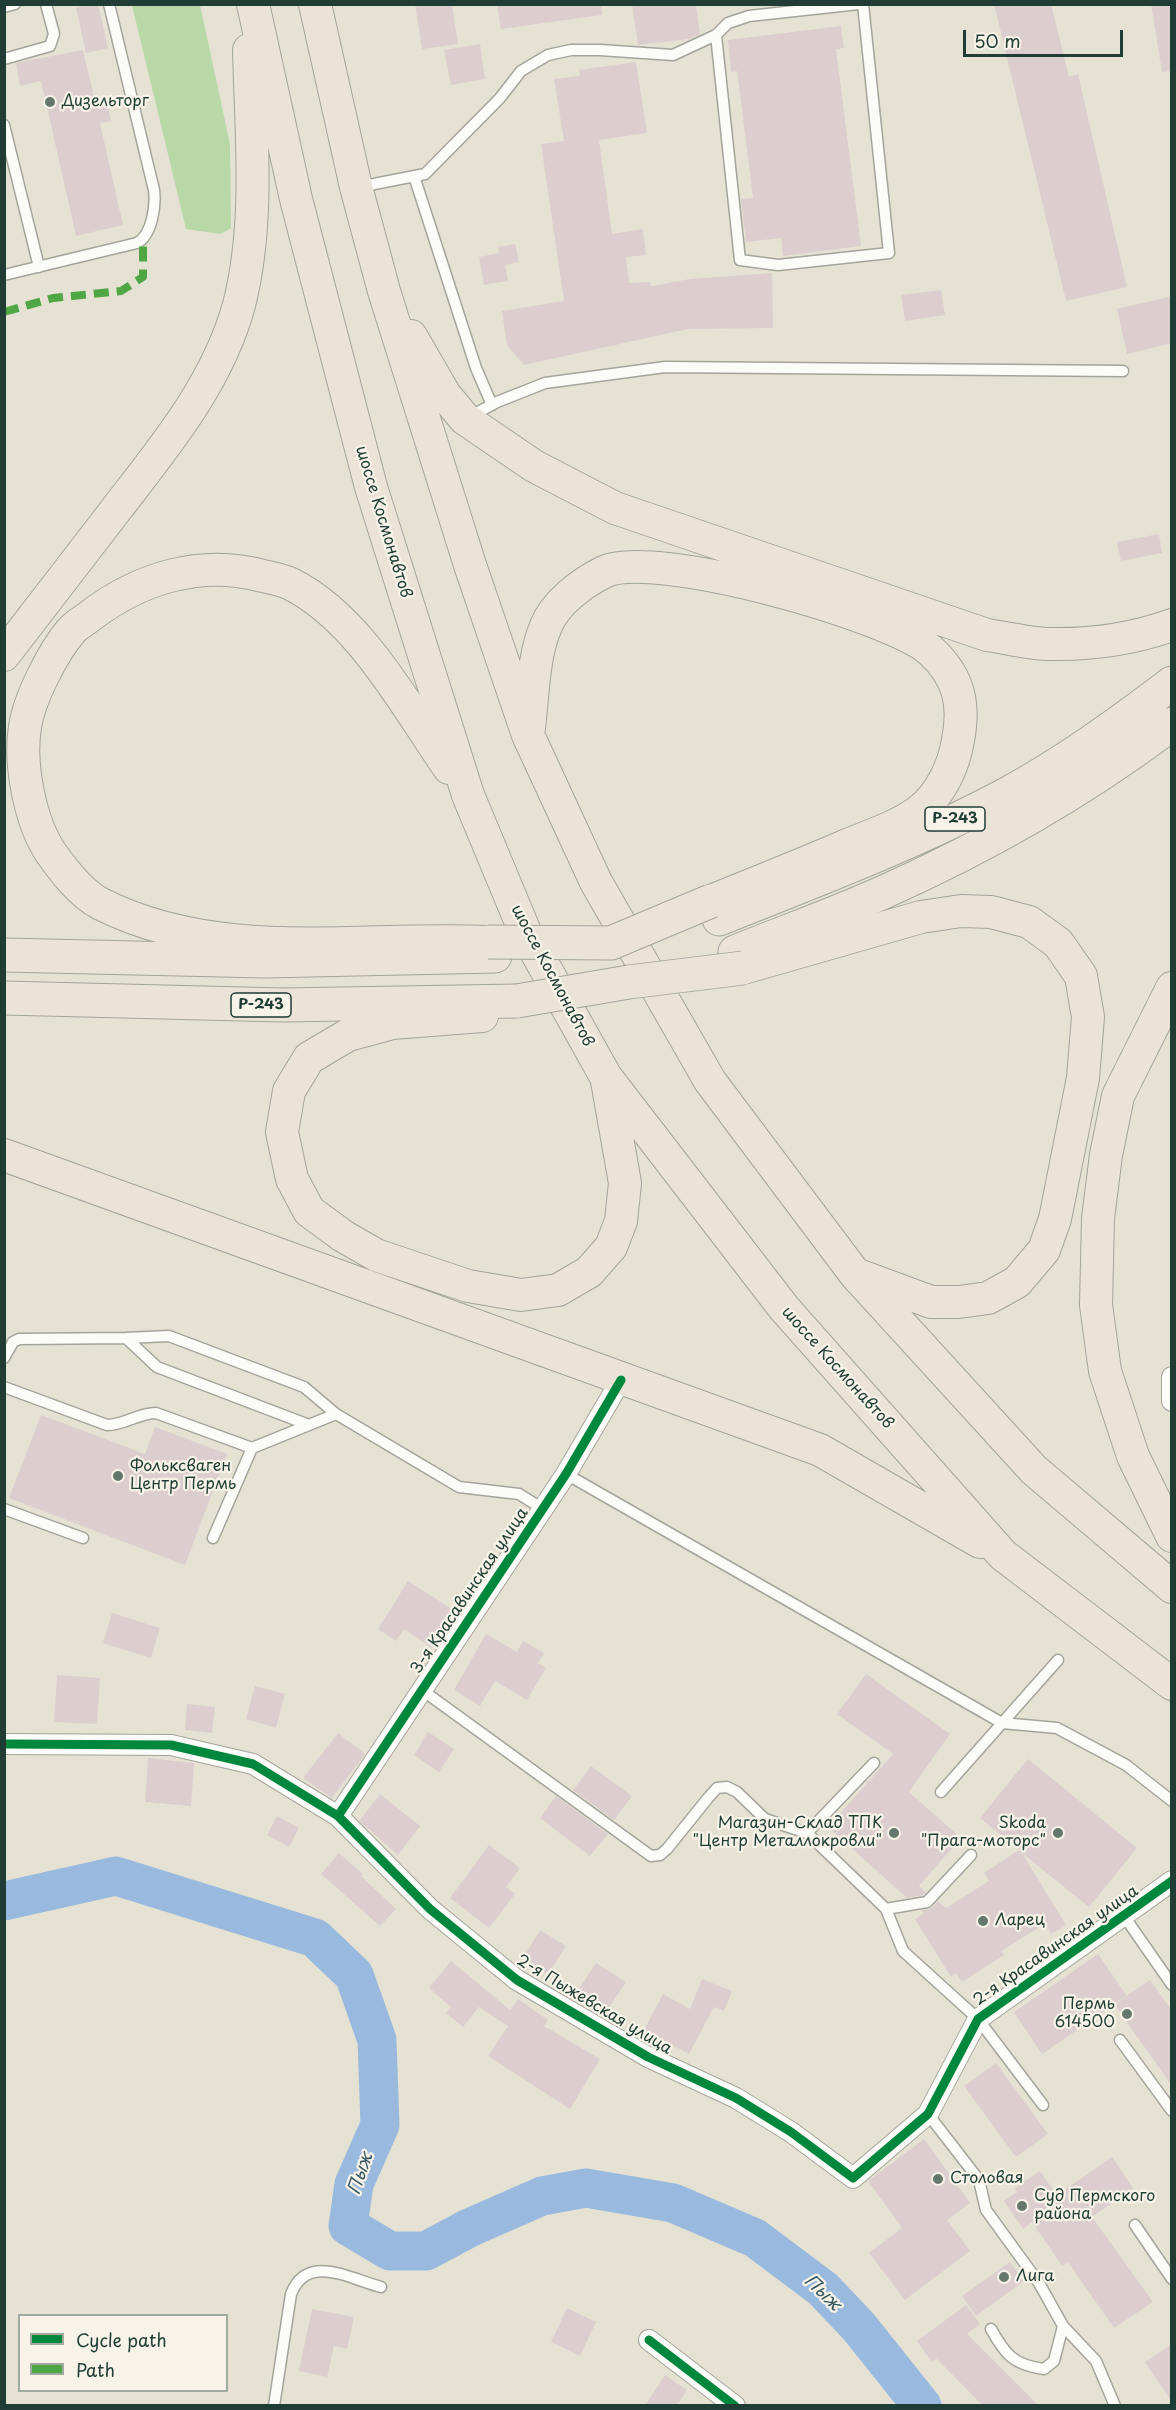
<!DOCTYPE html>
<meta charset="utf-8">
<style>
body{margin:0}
#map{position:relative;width:1176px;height:2410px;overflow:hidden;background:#e5e2d3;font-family:"Playpen Sans",sans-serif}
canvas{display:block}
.frame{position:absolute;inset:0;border:6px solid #1f3d34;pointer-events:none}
.legend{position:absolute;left:18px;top:2314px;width:210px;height:78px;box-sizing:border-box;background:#f7f3e8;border:2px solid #a1aaa0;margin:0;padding:8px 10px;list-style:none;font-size:18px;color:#1f3d34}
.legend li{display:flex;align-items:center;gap:12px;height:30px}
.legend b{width:30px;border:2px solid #a1aaa0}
.scale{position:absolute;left:963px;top:30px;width:160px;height:27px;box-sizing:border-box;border:3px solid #1f3d34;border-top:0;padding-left:8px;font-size:18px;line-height:21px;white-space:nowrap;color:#1f3d34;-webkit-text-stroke:4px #f7f3e8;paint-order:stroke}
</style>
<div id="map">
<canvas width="1176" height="2410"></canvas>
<div class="frame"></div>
<ul class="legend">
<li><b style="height:8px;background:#00873e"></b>Cycle path</li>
<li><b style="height:8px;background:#4fa644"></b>Path</li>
</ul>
<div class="scale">50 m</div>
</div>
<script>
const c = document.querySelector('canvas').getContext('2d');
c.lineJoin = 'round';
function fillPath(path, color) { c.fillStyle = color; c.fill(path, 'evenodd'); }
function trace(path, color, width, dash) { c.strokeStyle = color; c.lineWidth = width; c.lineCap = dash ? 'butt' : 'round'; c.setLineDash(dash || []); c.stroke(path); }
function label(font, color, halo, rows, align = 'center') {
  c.font = font + ' "Playpen Sans",sans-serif'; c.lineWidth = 4.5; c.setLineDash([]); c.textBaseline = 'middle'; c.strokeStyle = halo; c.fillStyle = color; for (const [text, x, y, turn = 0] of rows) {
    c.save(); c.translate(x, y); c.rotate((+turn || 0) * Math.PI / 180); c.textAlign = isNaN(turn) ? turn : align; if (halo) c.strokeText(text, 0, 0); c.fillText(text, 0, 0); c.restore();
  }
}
const green = new Path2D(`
 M 132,5 L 200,5 L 230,144 L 231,228 L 221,234 L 186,229 Z`);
const river = new Path2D(`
 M 4,1901 L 116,1876 L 315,1938 L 354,1975 L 377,2040 L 380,2125 L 354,2184 L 348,2226 L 390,2251 L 426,2251 L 469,2228 L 542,2196 L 586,2188 L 673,2203 L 755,2238 L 823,2289 L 859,2327 L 922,2406`);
const building = new Path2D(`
 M 89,4 L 98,4 L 108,48 L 86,53 L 76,8 Z
 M 415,4 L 452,4 L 458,44 L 422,49 Z
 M 497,4 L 601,4 L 602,15 L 501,29 Z
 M 632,4 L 696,4 L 700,34 L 689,39 L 638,45 Z
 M 994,4 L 1051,4 L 1069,77 L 1078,74 L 1127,287 L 1066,301 Z
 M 1151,4 L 1172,4 L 1172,71 L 1162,72 Z
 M 841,26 L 844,48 L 836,49 L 861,246 L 783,256 L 781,238 L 746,242 L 741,199 L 753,198 L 737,71 L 731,72 L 728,40 Z
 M 480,44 L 485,79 L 451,85 L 444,50 Z
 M 83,50 L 95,101 L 106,98 L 111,121 L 100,123 L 123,225 L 76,236 L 41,81 L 20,86 L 16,63 Z
 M 636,62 L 647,133 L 599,140 L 612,234 L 643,229 L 646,255 L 626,257 L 629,283 L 650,282 L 651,286 L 690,279 L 772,273 L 773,328 L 688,329 L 524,365 L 507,345 L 502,311 L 564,301 L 541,144 L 564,141 L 554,79 L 580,76 L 579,70 Z
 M 515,244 L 519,262 L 505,265 L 508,281 L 484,285 L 479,257 L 499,253 L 498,247 Z
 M 941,290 L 945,315 L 905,321 L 901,295 Z
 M 1172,296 L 1172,343 L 1127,354 L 1117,309 Z
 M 1159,534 L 1162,553 L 1121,561 L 1117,542 Z
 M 41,1415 L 145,1454 L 155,1427 L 227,1454 L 185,1565 L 9,1498 Z
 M 408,1581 L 455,1611 L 432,1648 L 404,1629 L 396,1641 L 378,1629 Z
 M 112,1613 L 160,1628 L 151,1658 L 103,1643 Z
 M 486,1634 L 517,1652 L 523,1641 L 544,1653 L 538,1663 L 546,1668 L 527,1700 L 495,1681 L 480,1706 L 454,1690 Z
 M 866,1674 L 950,1734 L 909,1792 L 961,1838 L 919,1886 L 926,1892 L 923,1895 L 907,1898 L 828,1827 L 893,1754 L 837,1714 Z
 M 57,1675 L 100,1678 L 97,1724 L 54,1722 Z
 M 255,1686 L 285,1694 L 276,1728 L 246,1719 Z
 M 187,1704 L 215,1707 L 212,1733 L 185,1730 Z
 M 428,1732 L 454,1749 L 439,1772 L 414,1755 Z
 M 338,1733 L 365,1754 L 332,1798 L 303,1778 Z
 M 148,1758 L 194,1763 L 191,1806 L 145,1802 Z
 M 1028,1759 L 1137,1848 L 1089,1907 L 1022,1853 L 1066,1925 L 1051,1934 L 1045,1924 L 1001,1951 L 1004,1955 L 962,1982 L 956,1973 L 951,1977 L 915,1919 L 924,1913 L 921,1911 L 932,1908 L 938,1901 L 946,1908 L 989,1881 L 984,1873 L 1019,1850 L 980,1818 Z
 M 591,1766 L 632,1796 L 614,1820 L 573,1790 Z
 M 380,1794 L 420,1826 L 398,1855 L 359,1821 Z
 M 556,1796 L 608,1834 L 590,1856 L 540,1818 Z
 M 277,1816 L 299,1828 L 289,1847 L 267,1835 Z
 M 489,1845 L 520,1868 L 506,1887 L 515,1894 L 489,1928 L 450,1898 Z
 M 339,1853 L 363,1874 L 361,1876 L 396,1909 L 380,1926 L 321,1874 Z
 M 540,1930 L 566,1946 L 548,1974 L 523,1958 Z
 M 1098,1954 L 1127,1996 L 1042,2054 L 1014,2012 Z
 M 451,1961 L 510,2010 L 518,1999 L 548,2020 L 544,2026 L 600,2059 L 570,2109 L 488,2056 L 508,2026 L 479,2007 L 463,2027 L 446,2013 L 451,2007 L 429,1988 Z
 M 596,1963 L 626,1982 L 606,2012 L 577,1992 Z
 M 702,1979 L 732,1991 L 724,2011 L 714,2007 L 689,2054 L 644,2030 L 663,1994 L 690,2009 Z
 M 1150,1980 L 1172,2011 L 1172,2086 L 1114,2004 Z
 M 996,2063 L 1048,2134 L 1016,2157 L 964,2086 Z
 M 924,2139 L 970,2203 L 947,2220 L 970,2251 L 905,2300 L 869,2253 L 902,2228 L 868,2181 Z
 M 1112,2157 L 1133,2188 L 1092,2217 L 1153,2302 L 1114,2328 L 1068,2262 L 1062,2266 L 1032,2222 L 1023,2229 L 1004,2201 L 1017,2192 L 1015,2188 L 1040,2171 L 1057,2195 Z
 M 1010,2262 L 1024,2281 L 976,2316 L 962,2296 Z
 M 966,2305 L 980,2324 L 967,2334 L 1039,2406 L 983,2406 L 937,2359 L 931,2361 L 917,2341 Z
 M 567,2308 L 596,2322 L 580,2356 L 551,2342 Z
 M 312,2309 L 354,2317 L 347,2349 L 334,2346 L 327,2377 L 299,2371 Z
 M 1172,2344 L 1172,2402 L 1145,2362 Z
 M 665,2375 L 687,2390 L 677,2406 L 645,2406 Z`);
const service = new Path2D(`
 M 4,7 L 15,4
 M 716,35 L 740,260 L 778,265 L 889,253 L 863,4
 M 4,59 L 50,46 L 54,34 L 46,4
 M 4,125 L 39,267
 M 414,176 L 476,368 L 492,405
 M 359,187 L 425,174 L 500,98 L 521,71 L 548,55 L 571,50 L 600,50 L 673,55 L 716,35 L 728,23 L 749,16 L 859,4
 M 4,275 L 137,243 C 152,235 156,206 154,190 L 109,4
 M 469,417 L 497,402 L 545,383 L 665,367 L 1123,371
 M 126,1338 L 169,1336 L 304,1387 L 336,1414
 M 4,1358 L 13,1342 L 19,1339 L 126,1338 L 157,1367 L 309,1425
 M 4,1387 L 107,1425 C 125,1425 138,1413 156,1413 L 252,1448 L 336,1414 L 459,1487 L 519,1494 L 543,1509
 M 566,1474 L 1002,1723 L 1057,1728 L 1126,1765 L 1172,1801
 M 4,1509 L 83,1538
 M 213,1538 L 252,1448
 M 422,1690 L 651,1856 L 660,1855 L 667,1849 L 708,1798 L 717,1788 L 727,1787 L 737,1792 L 765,1819 L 807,1833 L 886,1909 L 903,1951 L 978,2019 L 1043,2105
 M 941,1792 L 1058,1660
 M 807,1833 L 874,1763
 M 886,1909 L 927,1902 L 971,1855
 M 1124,1916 L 1172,1985
 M 1120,2040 L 1172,2111
 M 928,2114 L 979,2180 L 986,2210 L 1039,2283 L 1063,2326 L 1096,2361 L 1115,2406
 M 1135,2225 L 1172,2279
 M 991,2329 C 1005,2354 1013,2365 1044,2369 L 1054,2361 L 1063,2326
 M 274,2406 L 291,2294 C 307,2253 348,2278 381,2287`);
const minor = new Path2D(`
 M 1172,1377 L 1172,1401
 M 4,1744 L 171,1745 L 253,1764 L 338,1816 L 430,1909 L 517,1980 L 648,2057 L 736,2098 L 791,2132 L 853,2178 L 928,2114 L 978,2019 L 1172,1881
 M 338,1816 L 566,1474 L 621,1380
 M 649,2340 L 735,2406`);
const primary = new Path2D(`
 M 253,4 L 296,199 L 371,487 L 468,795 L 525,932 L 606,1077 L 784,1308 L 1003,1555 L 1172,1684
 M 315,4 L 356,187 L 384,291 L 470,565 L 528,735 L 596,882 L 710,1081 L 855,1274 L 1034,1470 L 1172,1587
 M 411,336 L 445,395 L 465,419 L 534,466 L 615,508 L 987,635 C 1007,638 1028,643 1047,644 C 1088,645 1133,639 1172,625
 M 4,655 C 42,606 80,556 118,507 C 166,445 218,382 239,305 C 260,223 251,134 249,50
 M 529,728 C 533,695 533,656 546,626 C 555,603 582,583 604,572 C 652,548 891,615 931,651 C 959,677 965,704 958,740 C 954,766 940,796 918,812 C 897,827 869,836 845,846 C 801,865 756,883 711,901
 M 449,768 C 406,706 360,619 291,584 C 283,580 272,578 263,576 C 201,559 140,578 90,616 C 84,621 76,625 71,631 C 53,652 29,699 25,727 C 19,764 30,822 51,853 C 63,870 81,894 101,904 C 220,964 360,936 488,942
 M 743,968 L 921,917 L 961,911 L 991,912 L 1029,922 L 1058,943 L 1081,976 L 1088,1017 L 1083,1078 L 1055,1219 L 1044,1250 L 1017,1282 L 988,1298 L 959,1302 L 931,1302 L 858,1275
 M 1172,988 L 1118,1096 L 1106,1155 L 1098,1218 L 1096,1305 L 1105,1371 L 1133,1456 L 1172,1536
 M 482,1016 L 392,1023 L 348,1035 L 309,1058 L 289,1091 L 282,1132 L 292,1179 L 309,1211 L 343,1236 L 376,1255 L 468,1286 L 521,1295 L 558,1290 L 589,1272 L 611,1247 L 621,1221 L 625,1183 L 607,1081
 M 4,1155 L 820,1450 L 980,1542`);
const trunk = new Path2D(`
 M 719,919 C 816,880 913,844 1005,795 C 1064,763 1118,724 1172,683
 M 735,952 C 784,932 835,914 884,892 C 985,847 1083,791 1172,724
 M 4,955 L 265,961 L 495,956
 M 4,998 L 283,1005 L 517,1001`);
const trunkBridge = new Path2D(`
 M 488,942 L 611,943 L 711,901
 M 517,1001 L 629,982 L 743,968`);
const quiet = new Path2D(`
 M 4,312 L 53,298 L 121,291 L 143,277 L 143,240`);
const cycleway = new Path2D(`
 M 4,1744 L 171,1745 L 253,1764 L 338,1816 L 430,1909 L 517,1980 L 648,2057 L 736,2098 L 791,2132 L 853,2178 L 928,2114 L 978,2019 L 1172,1881
 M 338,1816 L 566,1474 L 621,1380
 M 649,2340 L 735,2406`);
const markers = [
 [50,102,6,"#64776c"],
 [118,1476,6,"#64776c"],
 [894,1833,6,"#64776c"],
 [1058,1833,6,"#64776c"],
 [983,1921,6,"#64776c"],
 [1127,2014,6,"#64776c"],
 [938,2179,6,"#64776c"],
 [1022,2206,6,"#64776c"],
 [1004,2277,6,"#64776c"]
];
const shields = [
 [955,819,60],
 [261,1005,60]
];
const shieldNames = [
 ["Р-243",955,819],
 ["Р-243",261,1005]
];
const poiNames = [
 ["Дизельторг",62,102],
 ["Фольксваген",130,1467],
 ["Центр Пермь",130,1485],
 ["Магазин-Склад ТПК",882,1824,"right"],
 ["\"Центр Металлокровли\"",882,1842,"right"],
 ["Skoda",1046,1824,"right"],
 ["\"Прага-моторс\"",1046,1842,"right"],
 ["Ларец",995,1921],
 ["Пермь",1115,2005,"right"],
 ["614500",1115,2023,"right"],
 ["Столовая",950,2179],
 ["Суд Пермского",1034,2197],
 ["района",1034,2215],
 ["Лига",1016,2277]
];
const streetNames = [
 ["шоссе Космонавтов",383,522,73],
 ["шоссе Космонавтов",552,976,62],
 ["шоссе Космонавтов",837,1368,48],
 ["3-я Красавинская улица",470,1591,-56],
 ["2-я Красавинская улица",1056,1946,-35],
 ["2-я Пыжевская улица",594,2005,31]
];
const waterNames = [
 ["Пыж",361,2174,-71],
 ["Пыж",822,2293,44]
];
fillPath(green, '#b8d8a8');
trace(river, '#99bade', 39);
fillPath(building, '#dccecf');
trace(service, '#a3a49b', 13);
trace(minor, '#a3a49b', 22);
trace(primary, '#a3a49b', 34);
trace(trunk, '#a3a49b', 35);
trace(service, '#fbfbf8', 10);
trace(minor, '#fbfbf8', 20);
trace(primary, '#ebe3d8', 32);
trace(trunk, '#ebe3d8', 33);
trace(trunkBridge, '#a3a49b', 35, []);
trace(trunkBridge, '#ebe3d8', 33);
trace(quiet, '#4fa644', 8, [15, 8]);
trace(cycleway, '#00873e', 9);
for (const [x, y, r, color] of markers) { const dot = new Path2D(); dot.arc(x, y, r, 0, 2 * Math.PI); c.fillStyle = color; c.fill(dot); trace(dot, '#f7f3e8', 2); }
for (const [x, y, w] of shields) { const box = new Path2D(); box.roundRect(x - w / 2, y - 12, w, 24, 4.5); c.fillStyle = '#f7f3e8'; c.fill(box); trace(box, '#1f3d34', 1.5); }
label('bold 15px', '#1f3d34', null, shieldNames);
label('16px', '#1f3d34', '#f7f3e8', poiNames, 'left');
label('16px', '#1f3d34', '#f7f3e8', streetNames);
label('italic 18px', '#355860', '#f7f3e8', waterNames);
</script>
